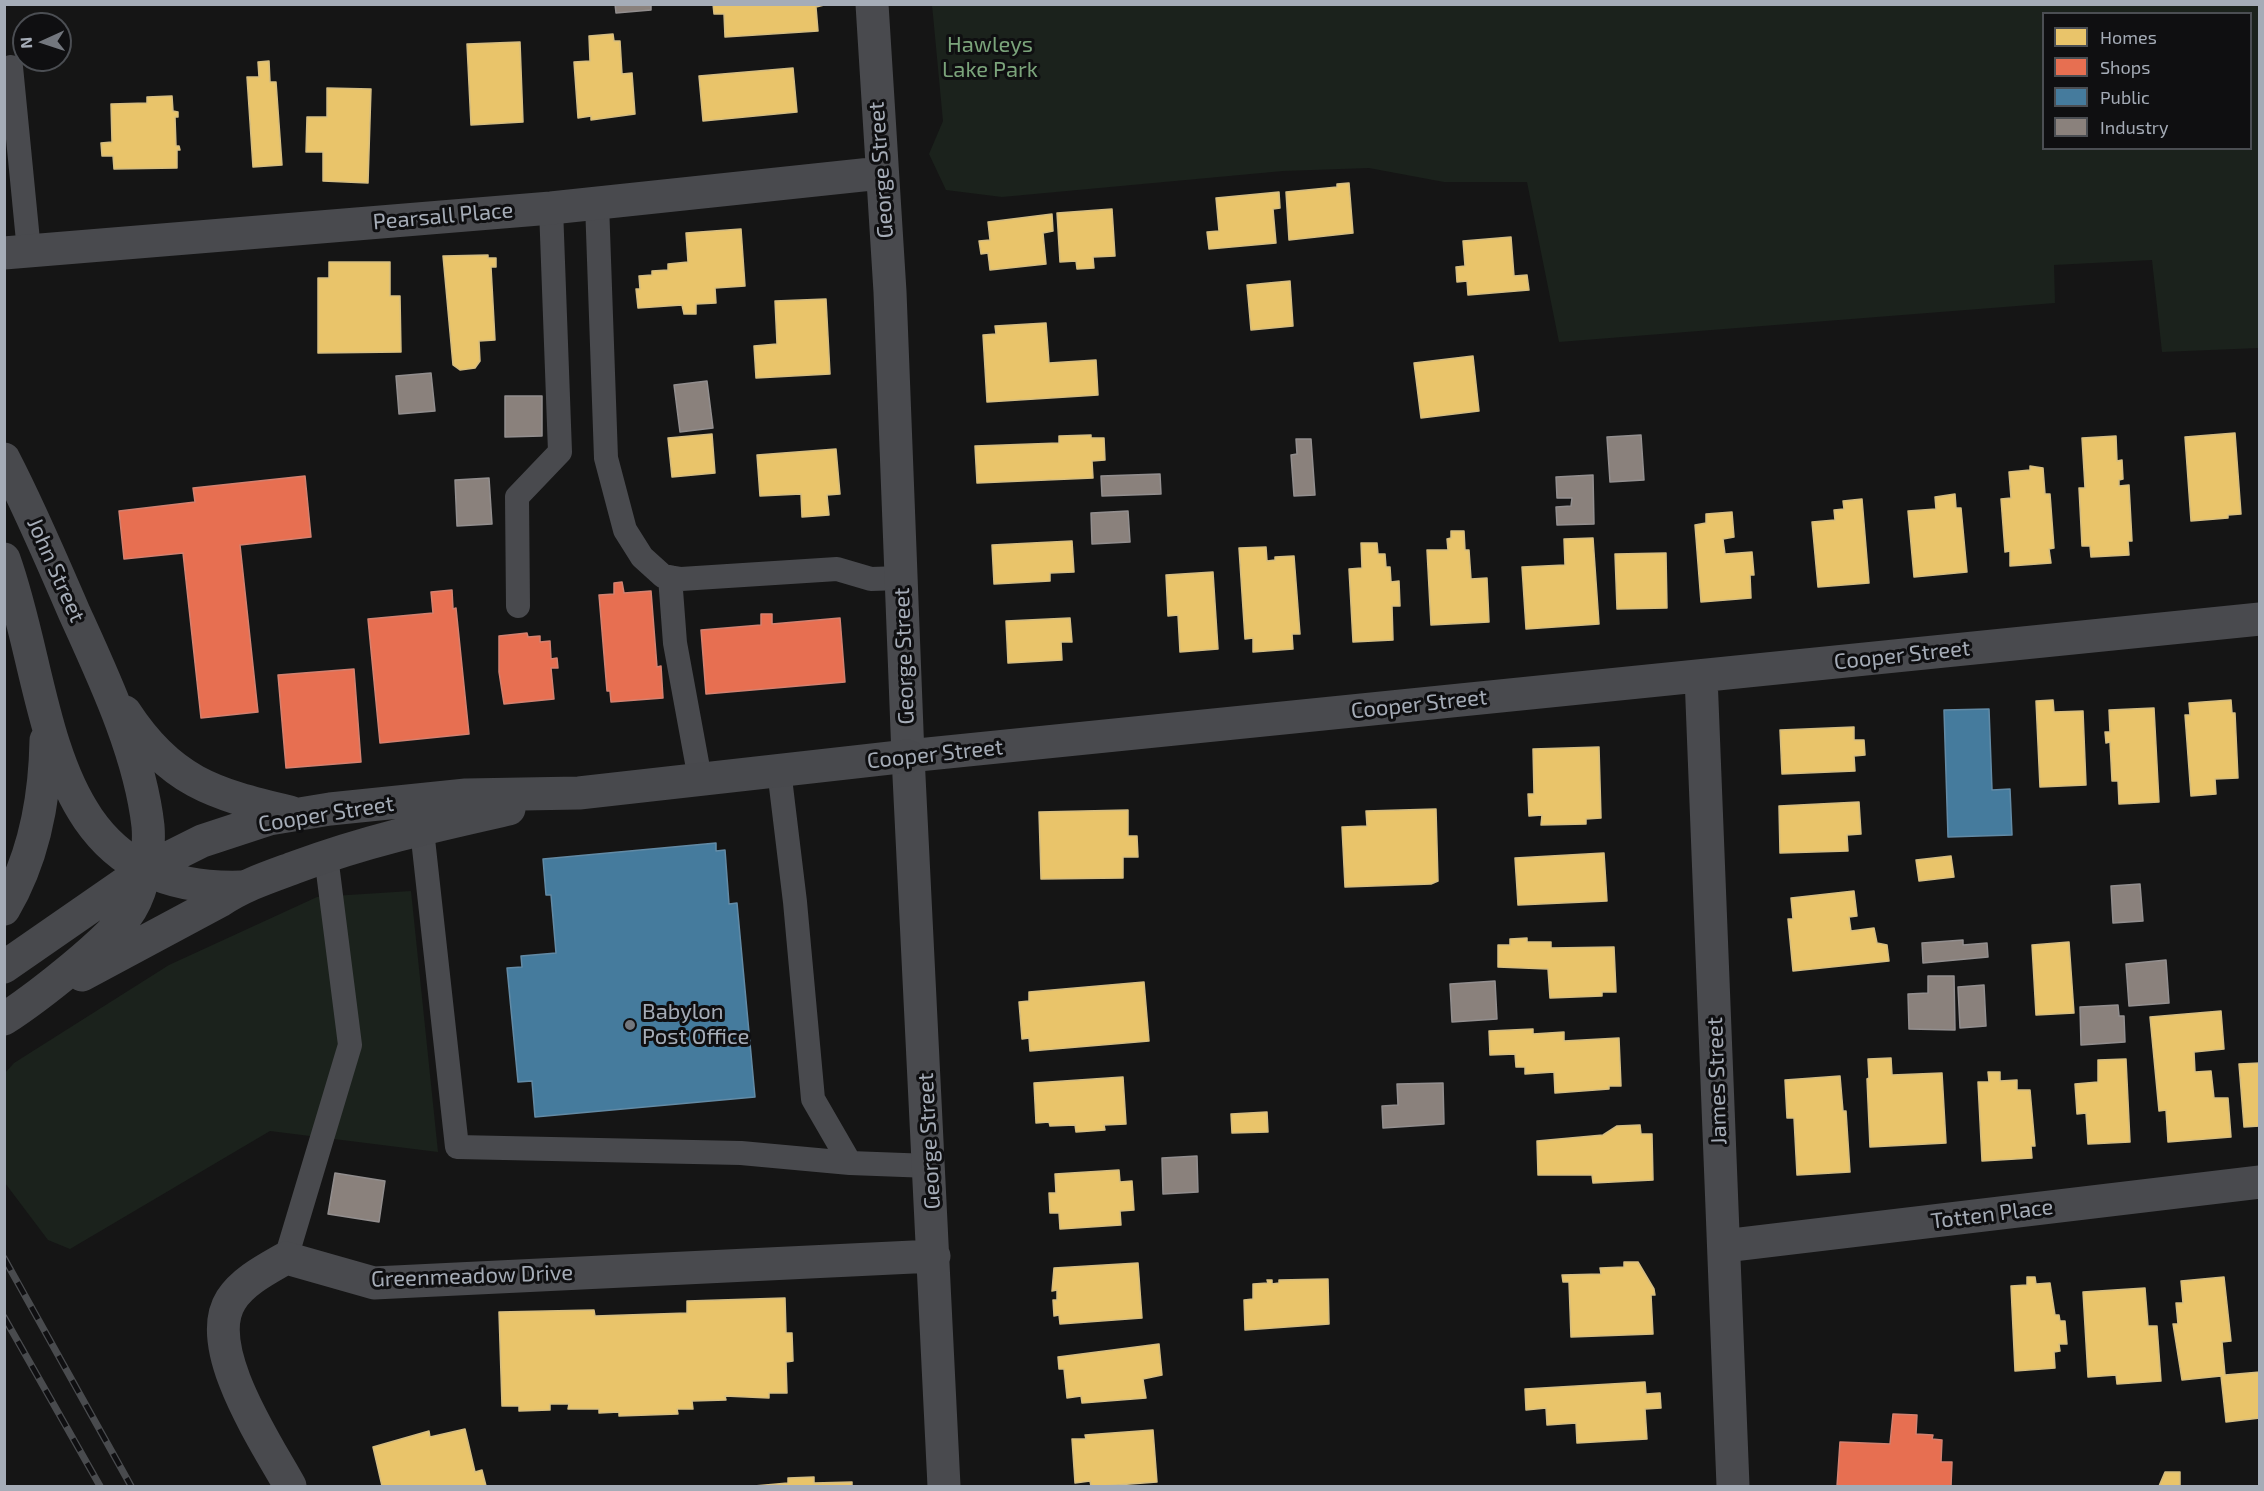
<!DOCTYPE html>
<style>
body{margin:0}
#map{position:relative;width:2264px;height:1491px;overflow:hidden;background:#151515;font-family:"Exo 2",sans-serif}
canvas{display:block}
.frame{position:absolute;inset:0;border:6px solid #a5acb7;pointer-events:none}
.legend{position:absolute;left:2042px;top:12px;width:210px;height:138px;box-sizing:border-box;background:#0f0f11;border:2px solid #4b4e53;margin:0;padding:8px 10px;list-style:none;font-size:18px;color:#a5acb7}
.legend li{display:flex;align-items:center;gap:12px;height:30px}
.legend b{width:30px;border:2px solid #4b4e53}
.north{position:absolute;left:12px;top:12px;width:60px;height:60px;box-sizing:border-box;background:#0f0f11;border:2px solid #4b4e53;border-radius:50%;rotate:267deg;font-size:16px;font-weight:700;line-height:24px;text-align:center;color:#a5acb7}
.north::after{content:'';display:block;margin:auto;width:21px;height:27px;background:#73777e;clip-path:polygon(50% 0,100% 100%,50% 72%,0 100%)}
</style>
<div id="map">
<canvas width="2264" height="1491"></canvas>
<div class="frame"></div>
<ul class="legend">
<li><b style="height:16px;background:#e9c46a"></b>Homes</li>
<li><b style="height:16px;background:#e76f51"></b>Shops</li>
<li><b style="height:16px;background:#457b9d"></b>Public</li>
<li><b style="height:16px;background:#8a817c"></b>Industry</li>
</ul>
<div class="north">N</div>
</div>
<script>
const c = document.querySelector('canvas').getContext('2d');
c.lineJoin = 'round';
function fillPath(path, color) { c.fillStyle = color; c.fill(path, 'evenodd'); }
function trace(path, color, width, dash) { c.strokeStyle = color; c.lineWidth = width; c.lineCap = dash ? 'butt' : 'round'; c.setLineDash(dash || []); c.stroke(path); }
function label(font, color, halo, rows, align = 'center') {
  c.font = font + ' "Exo 2",sans-serif'; c.lineWidth = 6; c.setLineDash([]); c.textBaseline = 'middle'; c.strokeStyle = halo; c.fillStyle = color; for (const [text, x, y, turn = 0] of rows) {
    c.save(); c.translate(x, y); c.rotate((+turn || 0) * Math.PI / 180); c.textAlign = isNaN(turn) ? turn : align; if (halo) c.strokeText(text, 0, 0); c.fillText(text, 0, 0); c.restore();
  }
}
const green = new Path2D(`
 M 932,5 L 2259,5 L 2259,348 L 2162,352 L 2152,260 L 2054,265 L 2055,303 L 1559,342 L 1527,182 L 1444,182 L 1369,168 L 1283,171 L 1002,197 L 946,190 L 929,154 L 943,121 ZM 2044,14 L 2250,14 L 2250,148 L 2044,148 Z
 M 411,891 L 438,1152 L 270,1131 L 70,1249 L 48,1240 L 5,1183 L 5,1073 L 14,1063 L 169,965 L 317,897 Z`);
const homes = new Path2D(`
 M 713,4 L 828,4 L 816,7 L 818,31 L 725,37 L 724,14 L 714,14 Z
 M 613,34 L 614,41 L 620,41 L 622,74 L 632,73 L 635,114 L 591,120 L 591,116 L 578,118 L 574,62 L 590,61 L 589,36 Z
 M 520,42 L 523,122 L 471,125 L 467,44 Z
 M 269,61 L 270,82 L 276,82 L 282,165 L 253,167 L 247,77 L 259,77 L 258,62 Z
 M 793,68 L 797,112 L 703,121 L 699,76 Z
 M 327,88 L 371,89 L 368,183 L 323,181 L 323,152 L 306,152 L 307,117 L 327,117 Z
 M 172,96 L 173,111 L 178,112 L 178,117 L 175,117 L 176,146 L 179,146 L 180,150 L 177,150 L 177,168 L 114,169 L 113,156 L 102,156 L 101,143 L 112,142 L 111,104 L 147,103 L 147,97 Z
 M 1349,183 L 1353,233 L 1289,240 L 1286,192 L 1337,187 L 1337,184 Z
 M 1279,192 L 1280,208 L 1273,209 L 1276,243 L 1209,249 L 1207,232 L 1219,231 L 1216,198 Z
 M 1112,209 L 1115,256 L 1093,257 L 1094,268 L 1077,269 L 1076,261 L 1060,262 L 1057,213 Z
 M 1052,214 L 1053,231 L 1043,233 L 1046,264 L 990,270 L 988,253 L 981,254 L 979,241 L 990,240 L 988,222 Z
 M 741,229 L 745,286 L 715,288 L 716,303 L 696,304 L 696,314 L 684,314 L 682,305 L 638,308 L 636,289 L 640,289 L 639,276 L 652,275 L 652,271 L 668,270 L 668,264 L 688,262 L 686,233 Z
 M 1511,237 L 1514,276 L 1527,275 L 1529,290 L 1468,295 L 1467,281 L 1457,282 L 1456,267 L 1465,266 L 1463,241 Z
 M 488,255 L 488,258 L 496,258 L 496,267 L 491,267 L 495,340 L 479,341 L 480,361 L 475,368 L 460,370 L 453,365 L 443,256 Z
 M 329,262 L 390,262 L 390,296 L 400,296 L 401,352 L 318,353 L 318,278 L 329,278 Z
 M 1290,281 L 1293,326 L 1251,330 L 1247,285 Z
 M 826,299 L 830,374 L 756,378 L 754,346 L 777,344 L 775,301 Z
 M 1046,323 L 1049,363 L 1096,360 L 1098,395 L 987,402 L 983,335 L 996,334 L 995,326 Z
 M 1473,356 L 1479,411 L 1421,418 L 1414,363 Z
 M 2235,433 L 2241,514 L 2228,515 L 2228,518 L 2191,521 L 2185,437 Z
 M 712,434 L 715,473 L 672,477 L 668,438 Z
 M 1091,435 L 1091,438 L 1104,438 L 1105,460 L 1092,461 L 1093,478 L 977,483 L 975,446 L 1059,443 L 1059,436 Z
 M 2116,436 L 2117,461 L 2122,460 L 2123,479 L 2119,480 L 2119,486 L 2129,485 L 2132,541 L 2128,541 L 2129,555 L 2091,557 L 2090,546 L 2082,546 L 2079,488 L 2085,488 L 2082,438 Z
 M 836,449 L 840,494 L 827,495 L 829,515 L 802,517 L 801,494 L 760,496 L 757,455 Z
 M 2030,466 L 2043,468 L 2045,494 L 2050,494 L 2054,548 L 2049,549 L 2051,563 L 2010,566 L 2010,551 L 2005,552 L 2001,499 L 2011,498 L 2009,472 L 2030,470 Z
 M 1955,494 L 1956,508 L 1961,508 L 1967,572 L 1914,577 L 1908,511 L 1936,509 L 1935,497 Z
 M 1862,499 L 1869,583 L 1818,587 L 1812,522 L 1835,520 L 1834,510 L 1844,509 L 1843,501 Z
 M 1732,512 L 1734,537 L 1723,539 L 1725,554 L 1752,552 L 1754,575 L 1750,575 L 1751,598 L 1701,602 L 1695,525 L 1706,523 L 1706,514 Z
 M 1451,531 L 1464,531 L 1465,550 L 1469,550 L 1471,579 L 1487,578 L 1489,622 L 1431,625 L 1427,550 L 1448,550 L 1447,539 L 1451,538 Z
 M 1593,538 L 1599,624 L 1526,629 L 1522,567 L 1565,565 L 1564,539 Z
 M 1072,541 L 1074,572 L 1050,573 L 1050,581 L 994,584 L 992,545 Z
 M 1361,543 L 1377,543 L 1378,554 L 1385,554 L 1386,567 L 1390,567 L 1391,582 L 1399,581 L 1400,606 L 1392,606 L 1393,640 L 1353,642 L 1349,569 L 1362,568 Z
 M 1266,547 L 1267,561 L 1275,560 L 1275,557 L 1294,556 L 1300,634 L 1292,634 L 1293,649 L 1253,652 L 1253,638 L 1245,639 L 1239,548 Z
 M 1666,553 L 1667,608 L 1617,609 L 1615,554 Z
 M 1213,572 L 1218,649 L 1180,652 L 1178,615 L 1168,616 L 1166,575 Z
 M 1070,618 L 1072,642 L 1061,642 L 1062,660 L 1008,663 L 1006,621 Z
 M 2053,700 L 2054,712 L 2083,711 L 2086,785 L 2040,787 L 2036,701 Z
 M 2231,700 L 2232,713 L 2235,713 L 2238,778 L 2215,779 L 2216,794 L 2191,796 L 2185,715 L 2190,715 L 2189,703 Z
 M 2154,708 L 2159,802 L 2119,804 L 2118,781 L 2112,781 L 2110,742 L 2106,743 L 2105,732 L 2110,732 L 2109,710 Z
 M 1854,727 L 1854,740 L 1864,740 L 1865,755 L 1854,756 L 1855,771 L 1782,774 L 1780,730 Z
 M 1599,747 L 1601,818 L 1586,819 L 1586,824 L 1541,825 L 1542,815 L 1529,816 L 1528,794 L 1534,794 L 1533,749 Z
 M 1859,802 L 1861,834 L 1847,835 L 1848,851 L 1780,853 L 1779,806 Z
 M 1436,809 L 1438,881 L 1431,884 L 1345,887 L 1342,827 L 1367,826 L 1366,811 Z
 M 1128,810 L 1128,836 L 1137,836 L 1138,857 L 1123,857 L 1123,878 L 1041,879 L 1039,812 Z
 M 1604,853 L 1607,901 L 1518,905 L 1515,858 Z
 M 1951,856 L 1954,877 L 1919,881 L 1916,860 Z
 M 1854,891 L 1857,916 L 1849,917 L 1851,931 L 1874,928 L 1877,943 L 1887,945 L 1889,961 L 1793,971 L 1788,919 L 1793,919 L 1791,898 Z
 M 1527,938 L 1527,942 L 1551,942 L 1551,948 L 1614,947 L 1616,992 L 1602,992 L 1602,996 L 1550,998 L 1548,969 L 1498,967 L 1498,945 L 1510,945 L 1510,939 Z
 M 2069,942 L 2074,1013 L 2036,1015 L 2032,945 Z
 M 1144,982 L 1149,1041 L 1030,1051 L 1029,1038 L 1022,1039 L 1019,1002 L 1029,1001 L 1029,992 Z
 M 2221,1011 L 2224,1049 L 2194,1052 L 2195,1072 L 2211,1071 L 2214,1098 L 2228,1098 L 2231,1137 L 2168,1142 L 2166,1110 L 2159,1111 L 2150,1017 Z
 M 1533,1029 L 1533,1034 L 1564,1032 L 1564,1041 L 1619,1038 L 1621,1086 L 1609,1086 L 1609,1089 L 1555,1093 L 1554,1072 L 1525,1074 L 1525,1067 L 1516,1067 L 1515,1054 L 1490,1055 L 1489,1031 Z
 M 1891,1058 L 1892,1075 L 1942,1073 L 1946,1143 L 1870,1147 L 1867,1079 L 1869,1078 L 1868,1059 Z
 M 2126,1059 L 2130,1142 L 2088,1144 L 2086,1113 L 2077,1114 L 2075,1084 L 2098,1082 L 2098,1060 Z
 M 2260,1063 L 2260,1126 L 2244,1127 L 2239,1064 Z
 M 1988,1072 L 2000,1072 L 2000,1081 L 2017,1080 L 2017,1090 L 2030,1090 L 2035,1146 L 2031,1146 L 2032,1158 L 1982,1161 L 1978,1082 L 1989,1082 Z
 M 1840,1076 L 1843,1111 L 1846,1111 L 1850,1172 L 1797,1175 L 1794,1118 L 1787,1118 L 1785,1080 Z
 M 1123,1077 L 1126,1124 L 1104,1125 L 1105,1130 L 1076,1132 L 1075,1125 L 1050,1126 L 1049,1122 L 1036,1123 L 1034,1083 Z
 M 1267,1112 L 1268,1132 L 1232,1133 L 1231,1114 Z
 M 1640,1125 L 1641,1134 L 1652,1134 L 1653,1180 L 1593,1183 L 1592,1175 L 1538,1175 L 1537,1141 L 1603,1135 L 1617,1126 Z
 M 1119,1170 L 1120,1182 L 1132,1181 L 1134,1210 L 1120,1211 L 1121,1225 L 1060,1229 L 1059,1213 L 1050,1213 L 1049,1193 L 1056,1193 L 1055,1174 Z
 M 1624,1262 L 1638,1262 L 1654,1289 L 1655,1295 L 1651,1295 L 1653,1334 L 1571,1337 L 1569,1282 L 1563,1282 L 1562,1275 L 1601,1274 L 1600,1268 L 1624,1267 Z
 M 1138,1263 L 1142,1318 L 1060,1324 L 1059,1315 L 1054,1316 L 1053,1300 L 1057,1300 L 1057,1290 L 1052,1291 L 1054,1268 Z
 M 2027,1277 L 2035,1277 L 2036,1284 L 2050,1283 L 2055,1315 L 2059,1315 L 2060,1321 L 2065,1321 L 2067,1344 L 2059,1344 L 2060,1351 L 2054,1352 L 2055,1368 L 2015,1371 L 2011,1286 L 2027,1285 Z
 M 2224,1277 L 2231,1341 L 2222,1342 L 2225,1375 L 2260,1372 L 2260,1418 L 2226,1422 L 2221,1376 L 2182,1380 L 2173,1324 L 2178,1324 L 2176,1303 L 2183,1303 L 2181,1281 Z
 M 1328,1279 L 1329,1324 L 1245,1330 L 1244,1300 L 1253,1299 L 1253,1284 L 1268,1283 L 1267,1280 L 1272,1280 L 1272,1284 L 1279,1283 L 1279,1280 Z
 M 2145,1288 L 2148,1326 L 2157,1326 L 2161,1381 L 2117,1384 L 2116,1375 L 2088,1377 L 2083,1292 Z
 M 785,1298 L 786,1333 L 792,1333 L 793,1361 L 786,1362 L 787,1393 L 769,1393 L 769,1398 L 725,1396 L 726,1400 L 692,1401 L 693,1409 L 677,1409 L 678,1414 L 619,1416 L 619,1412 L 599,1413 L 599,1409 L 568,1409 L 569,1404 L 550,1404 L 550,1410 L 519,1411 L 519,1406 L 502,1406 L 499,1312 L 594,1310 L 595,1316 L 687,1313 L 687,1301 Z
 M 1159,1344 L 1162,1375 L 1143,1379 L 1146,1398 L 1082,1403 L 1081,1396 L 1067,1398 L 1064,1369 L 1059,1369 L 1058,1357 Z
 M 1645,1382 L 1646,1394 L 1660,1393 L 1661,1408 L 1645,1409 L 1647,1439 L 1577,1443 L 1576,1423 L 1547,1425 L 1546,1408 L 1526,1410 L 1525,1389 Z
 M 465,1429 L 475,1472 L 482,1470 L 486,1486 L 382,1486 L 373,1447 L 429,1431 L 430,1437 Z
 M 1153,1430 L 1157,1482 L 1103,1486 L 1091,1486 L 1090,1481 L 1075,1483 L 1072,1439 L 1086,1439 L 1085,1435 Z
 M 2165,1472 L 2180,1472 L 2180,1486 L 2159,1486 Z
 M 814,1477 L 814,1483 L 852,1482 L 852,1486 L 754,1486 L 788,1483 L 788,1478 Z`);
const shops = new Path2D(`
 M 305,476 L 311,537 L 240,545 L 258,712 L 201,718 L 183,553 L 124,559 L 119,511 L 195,502 L 193,488 Z
 M 622,582 L 624,593 L 651,591 L 657,667 L 661,666 L 663,698 L 611,702 L 610,691 L 607,691 L 599,595 L 614,594 L 614,583 Z
 M 452,590 L 453,609 L 456,608 L 469,734 L 380,743 L 368,619 L 433,613 L 431,592 Z
 M 761,614 L 772,614 L 772,624 L 840,618 L 845,682 L 706,694 L 701,630 L 761,625 Z
 M 527,633 L 528,637 L 540,636 L 540,642 L 550,641 L 551,659 L 557,658 L 558,668 L 551,668 L 554,699 L 504,704 L 499,672 L 499,636 Z
 M 354,669 L 361,762 L 286,768 L 278,675 Z
 M 1893,1414 L 1917,1415 L 1916,1434 L 1933,1435 L 1932,1439 L 1942,1440 L 1941,1462 L 1952,1462 L 1951,1486 L 1837,1486 L 1840,1442 L 1890,1444 Z`);
const public = new Path2D(`
 M 1989,709 L 1992,790 L 2010,789 L 2012,835 L 1948,837 L 1944,710 Z
 M 716,843 L 716,851 L 725,850 L 729,904 L 737,903 L 755,1097 L 535,1117 L 532,1081 L 518,1082 L 507,968 L 522,967 L 521,956 L 556,953 L 551,895 L 546,895 L 543,859 Z`);
const industry = new Path2D(`
 M 615,4 L 651,4 L 651,10 L 616,13 Z
 M 431,373 L 435,411 L 399,414 L 396,376 Z
 M 707,381 L 713,428 L 680,432 L 674,385 Z
 M 505,396 L 542,396 L 542,436 L 505,437 Z
 M 1641,435 L 1644,480 L 1610,482 L 1607,437 Z
 M 1296,439 L 1311,439 L 1315,495 L 1294,496 L 1291,455 L 1297,454 Z
 M 1160,474 L 1161,494 L 1102,496 L 1101,476 Z
 M 1593,475 L 1594,524 L 1557,525 L 1556,507 L 1571,506 L 1572,498 L 1557,498 L 1556,477 Z
 M 489,478 L 492,524 L 457,526 L 455,480 Z
 M 1128,511 L 1130,542 L 1092,544 L 1091,513 Z
 M 2140,884 L 2143,921 L 2113,923 L 2111,886 Z
 M 1963,940 L 1963,945 L 1987,943 L 1988,957 L 1923,963 L 1922,943 Z
 M 2166,960 L 2169,1003 L 2129,1006 L 2126,964 Z
 M 1928,976 L 1954,976 L 1955,1030 L 1909,1029 L 1908,994 L 1928,993 Z
 M 1495,981 L 1497,1019 L 1452,1022 L 1450,984 Z
 M 1984,985 L 1986,1026 L 1960,1028 L 1958,987 Z
 M 2118,1005 L 2119,1016 L 2124,1016 L 2125,1042 L 2081,1045 L 2080,1007 Z
 M 1443,1083 L 1444,1124 L 1383,1128 L 1382,1106 L 1398,1105 L 1397,1084 Z
 M 1197,1156 L 1198,1192 L 1163,1194 L 1162,1158 Z
 M 335,1173 L 385,1181 L 379,1222 L 328,1214 Z`);
const lane = new Path2D(`
 M 11,67 L 29,251
 M 597,203 L 606,458 L 625,530 L 642,557 L 663,576 L 681,579 L 837,569 L 871,579 L 901,578
 M 670,577 L 675,643 L 700,779
 M 518,606 L 517,497 L 560,452 L 551,208
 M 779,770 L 795,902 L 813,1099 L 850,1163 L 930,1166
 M 422,830 L 457,1147 L 741,1153 L 850,1163
 M 286,1258 L 350,1045 L 326,856`);
const street = new Path2D(`
 M 872,4 L 890,292 L 908,756 L 944,1486
 M 4,253 L 551,208 L 881,173
 M 1701,676 L 1733,1486
 M 908,756 L 2260,619
 M 1724,1246 L 2260,1182
 M 290,1486 C 267,1444 201,1347 231,1300 C 243,1281 267,1269 286,1258 L 374,1283 L 934,1256`);
const secondary = new Path2D(`
 M 4,459 C 30,509 52,561 74,612 C 104,678 140,754 148,826 C 150,851 144,888 131,909 C 113,939 35,999 4,1019
 M 4,559 C 54,698 40,893 241,887
 M 125,712 C 170,781 213,794 290,812
 M 4,909 C 34,858 45,799 46,740
 M 4,967 L 144,870 L 202,841 L 269,819 L 330,809 L 466,795 L 579,793 L 908,756
 M 82,975 L 220,901 C 244,885 269,877 296,867 C 365,841 438,825 509,809`);
const rail = new Path2D(`
 M 4,1258 L 131,1486
 M 4,1317 L 100,1486`);
const markers = [
 [630,1025,6,"#73777e"]
];
const parkNames = [
 ["Hawleys",990,45],
 ["Lake Park",990,70]
];
const streetNames = [
 ["George Street",881,170,-94],
 ["Pearsall Place",443,216,-5],
 ["John Street",56,570,66],
 ["Cooper Street",1902,655,-6],
 ["George Street",904,656,-92],
 ["Cooper Street",1419,704,-6],
 ["Cooper Street",935,754,-6],
 ["Cooper Street",326,814,-9],
 ["James Street",1717,1081,-92],
 ["George Street",929,1141,-93],
 ["Totten Place",1992,1214,-7],
 ["Greenmeadow Drive",472,1276,-2]
];
const poiNames = [
 ["Babylon",642,1012],
 ["Post Office",642,1037]
];
fillPath(green, '#1b221c');
fillPath(homes, '#e9c46a');
trace(homes, '#d5bd81', 1.5);
fillPath(shops, '#e76f51');
trace(shops, '#d38170', 1.5);
fillPath(public, '#457b9d');
trace(public, '#628aa5', 1.5);
fillPath(industry, '#8a817c');
trace(industry, '#928e8e', 1.5);
trace(lane, '#494a4e', 24);
trace(street, '#494a4e', 33);
trace(secondary, '#48494d', 33);
trace(rail, '#494b4e', 7);
trace(rail, '#0f0f11', 4.5, [14]);
for (const [x, y, r, color] of markers) { const dot = new Path2D(); dot.arc(x, y, r, 0, 2 * Math.PI); c.fillStyle = color; c.fill(dot); trace(dot, '#0f0f11', 2); }
label('22px', '#7ba47b', '#0f0f11', parkNames);
label('22px', '#a5acb7', '#0f0f11', streetNames);
label('22px', '#a5acb7', '#0f0f11', poiNames, 'left');
</script>
